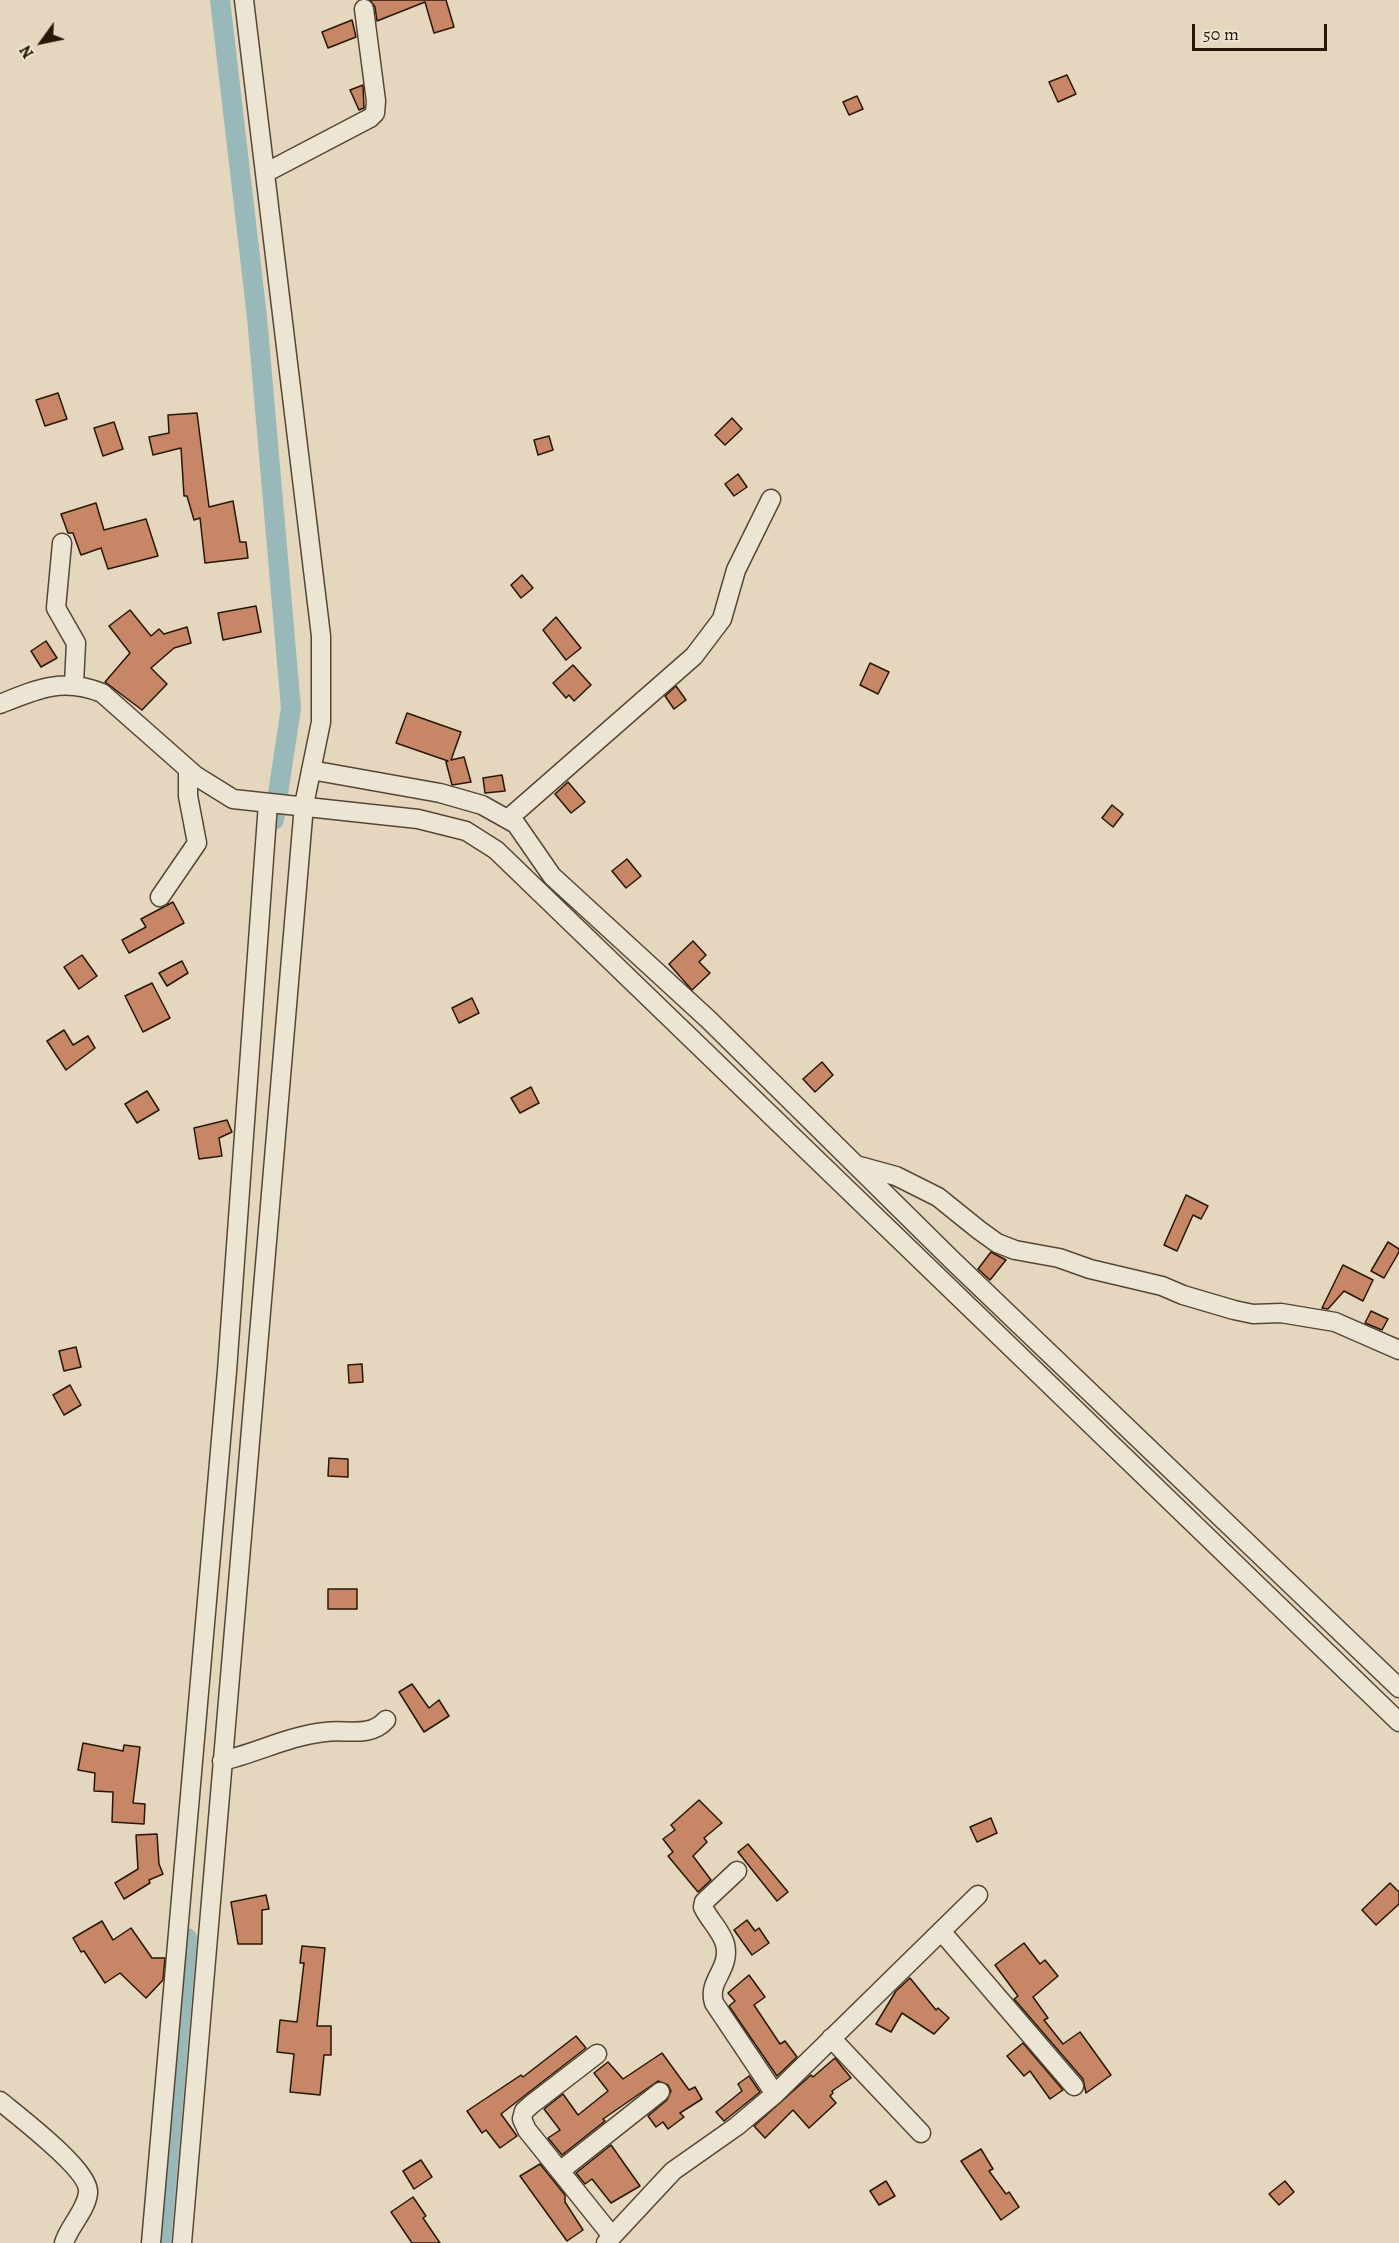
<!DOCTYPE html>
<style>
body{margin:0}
#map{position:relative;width:1399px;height:2243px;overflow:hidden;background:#e4d7bd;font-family:Alegreya,serif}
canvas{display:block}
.north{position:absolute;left:12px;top:12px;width:60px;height:60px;-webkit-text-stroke:4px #ede5d4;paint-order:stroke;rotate:237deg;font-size:16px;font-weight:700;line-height:24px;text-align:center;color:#271706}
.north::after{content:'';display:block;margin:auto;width:21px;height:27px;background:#271706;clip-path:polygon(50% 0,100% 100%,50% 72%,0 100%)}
.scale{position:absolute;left:1192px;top:24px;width:135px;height:27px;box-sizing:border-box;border:3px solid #271706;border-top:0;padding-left:8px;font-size:18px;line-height:21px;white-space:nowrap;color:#271706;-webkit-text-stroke:4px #ede5d4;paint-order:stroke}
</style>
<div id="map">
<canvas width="1399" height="2243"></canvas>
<div class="north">N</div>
<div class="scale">50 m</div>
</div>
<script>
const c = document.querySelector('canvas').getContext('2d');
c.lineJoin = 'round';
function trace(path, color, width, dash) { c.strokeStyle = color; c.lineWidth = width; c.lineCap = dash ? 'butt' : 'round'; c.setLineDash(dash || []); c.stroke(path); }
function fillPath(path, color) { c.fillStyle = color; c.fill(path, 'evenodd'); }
const canal = new Path2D(`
 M 220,0 L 257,317 L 291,708 L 274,820
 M 161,2243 L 187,1938`);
const building = new Path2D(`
 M 370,0 L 446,0 L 454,27 L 434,33 L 425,2 L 377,21 L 375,7 Z
 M 352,20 L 356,37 L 328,48 L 322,32 Z
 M 1067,75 L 1076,94 L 1058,102 L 1049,82 Z
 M 363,85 L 364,108 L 359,110 L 350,90 Z
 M 857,96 L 863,109 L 849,115 L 843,102 Z
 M 58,393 L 67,419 L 45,426 L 36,400 Z
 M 197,413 L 209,507 L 233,501 L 240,542 L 246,542 L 248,558 L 205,563 L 200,518 L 194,520 L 187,496 L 184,496 L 181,448 L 153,455 L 149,437 L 169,433 L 168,415 Z
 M 732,418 L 742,429 L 725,445 L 715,435 Z
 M 114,422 L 123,449 L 103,456 L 94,428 Z
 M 549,436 L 553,450 L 538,455 L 534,440 Z
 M 738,474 L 747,487 L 734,496 L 725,484 Z
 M 96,503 L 104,530 L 146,519 L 158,556 L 108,569 L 101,548 L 81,555 L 73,533 L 68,533 L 61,514 Z
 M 522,575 L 533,588 L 521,598 L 511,585 Z
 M 256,606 L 261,632 L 223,640 L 218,613 Z
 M 130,610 L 151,636 L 159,629 L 164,634 L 187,627 L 191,643 L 174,648 L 151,668 L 167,684 L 142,710 L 105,682 L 130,653 L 109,626 Z
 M 556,617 L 581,648 L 566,660 L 543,630 Z
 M 46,641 L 57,658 L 41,667 L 31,651 Z
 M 870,663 L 889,672 L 878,694 L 860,685 Z
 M 573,665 L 591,685 L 574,701 L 569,695 L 566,698 L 553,683 Z
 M 676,686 L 686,700 L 674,709 L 665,696 Z
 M 407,713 L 461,732 L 451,760 L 464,757 L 471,782 L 452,785 L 446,762 L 448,761 L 396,743 Z
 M 502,775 L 505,791 L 485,793 L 483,778 Z
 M 568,782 L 585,802 L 571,813 L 555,794 Z
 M 1112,805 L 1123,814 L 1113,827 L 1102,818 Z
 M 627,859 L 641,876 L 626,888 L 612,871 Z
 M 173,902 L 184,923 L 129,953 L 122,940 L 146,927 L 141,919 Z
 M 693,941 L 706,955 L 699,962 L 710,973 L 692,990 L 669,964 Z
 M 82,955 L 97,976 L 79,989 L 64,967 Z
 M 182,961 L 188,973 L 167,986 L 159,973 Z
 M 152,983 L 170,1018 L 143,1032 L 125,996 Z
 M 472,998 L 479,1013 L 459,1023 L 452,1008 Z
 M 64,1030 L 73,1045 L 88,1036 L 95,1048 L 66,1070 L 47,1041 Z
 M 822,1062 L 833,1075 L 815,1092 L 803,1079 Z
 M 531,1087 L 539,1103 L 520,1113 L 511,1098 Z
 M 147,1091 L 159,1110 L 137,1123 L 125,1104 Z
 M 227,1120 L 232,1132 L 219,1138 L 222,1156 L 199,1159 L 194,1128 Z
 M 1186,1195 L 1208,1206 L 1201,1219 L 1193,1215 L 1177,1251 L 1164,1245 Z
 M 1388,1242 L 1399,1249 L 1399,1252 L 1384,1278 L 1371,1271 Z
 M 991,1252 L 1006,1260 L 990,1280 L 978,1269 Z
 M 1343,1265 L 1373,1280 L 1363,1301 L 1344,1291 L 1328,1309 L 1322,1308 Z
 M 1371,1311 L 1388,1319 L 1382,1330 L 1365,1323 Z
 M 76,1347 L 81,1367 L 64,1371 L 59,1351 Z
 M 362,1364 L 363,1382 L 349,1383 L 348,1365 Z
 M 70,1385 L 81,1405 L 64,1415 L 53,1395 Z
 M 329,1458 L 348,1459 L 348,1477 L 328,1476 Z
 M 328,1589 L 357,1589 L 357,1609 L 328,1609 Z
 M 412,1684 L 429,1708 L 439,1700 L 449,1716 L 424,1732 L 399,1692 Z
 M 83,1743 L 123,1751 L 124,1745 L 140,1747 L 133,1803 L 145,1804 L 144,1824 L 112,1822 L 113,1792 L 94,1791 L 95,1773 L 78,1770 Z
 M 699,1800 L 722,1823 L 704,1838 L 707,1842 L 693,1856 L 711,1880 L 698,1892 L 668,1856 L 673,1852 L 663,1839 L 675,1830 L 671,1825 Z
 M 991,1818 L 997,1833 L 977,1842 L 970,1827 Z
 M 157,1834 L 159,1864 L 163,1874 L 149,1880 L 150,1883 L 124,1899 L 115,1883 L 138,1869 L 136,1835 Z
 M 748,1844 L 788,1892 L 777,1901 L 738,1852 Z
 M 1390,1883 L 1399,1892 L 1399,1904 L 1376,1925 L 1362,1910 Z
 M 266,1895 L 269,1909 L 262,1910 L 262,1944 L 238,1944 L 231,1902 Z
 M 747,1920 L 755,1931 L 759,1928 L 769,1943 L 752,1955 L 734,1930 Z
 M 102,1921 L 113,1940 L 131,1928 L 152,1958 L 165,1958 L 163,1980 L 146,1998 L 120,1973 L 105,1983 L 84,1951 L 81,1952 L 73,1938 Z
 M 1024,1943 L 1040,1964 L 1045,1960 L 1058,1976 L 1033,1997 L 1048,2018 L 1044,2020 L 1063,2044 L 1080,2032 L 1111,2075 L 1086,2093 L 1083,2079 L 1014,1999 L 1018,1996 L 995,1965 Z
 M 302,1946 L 325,1948 L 317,2026 L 331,2026 L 331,2055 L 324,2055 L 320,2095 L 290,2092 L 294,2054 L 277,2052 L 280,2020 L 297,2022 L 304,1963 L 300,1963 Z
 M 749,1975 L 765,1997 L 754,2005 L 780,2044 L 785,2041 L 797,2057 L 777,2076 L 729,2006 L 735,2001 L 728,1993 Z
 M 910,1978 L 936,2010 L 938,2008 L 949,2018 L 934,2034 L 902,2013 L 891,2032 L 876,2024 L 896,1991 Z
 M 576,2036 L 586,2048 L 501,2114 L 517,2136 L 500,2148 L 486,2130 L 482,2133 L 467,2111 L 521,2075 L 523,2077 Z
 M 1023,2043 L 1063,2090 L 1050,2099 L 1030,2071 L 1024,2076 L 1007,2056 Z
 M 662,2053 L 689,2090 L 695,2087 L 702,2099 L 680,2113 L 684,2117 L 668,2129 L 663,2122 L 656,2127 L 648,2116 L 667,2100 L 671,2091 L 668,2085 L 658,2081 L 603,2119 L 605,2121 L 562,2155 L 548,2138 L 560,2130 L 544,2109 L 563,2094 L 578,2115 L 608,2091 L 594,2073 L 608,2062 L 623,2079 Z
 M 835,2058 L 851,2078 L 832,2091 L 833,2093 L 830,2096 L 836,2103 L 809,2128 L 793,2110 L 765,2138 L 754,2126 L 811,2075 L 813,2077 Z
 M 749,2076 L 760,2092 L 724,2121 L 716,2112 L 742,2091 L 738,2084 Z
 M 611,2145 L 640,2186 L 611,2203 L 592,2179 L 585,2184 L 576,2173 Z
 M 981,2149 L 993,2169 L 989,2171 L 1006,2194 L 1009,2192 L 1019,2207 L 1001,2220 L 961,2161 Z
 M 421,2160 L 432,2177 L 414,2189 L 403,2171 Z
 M 540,2164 L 565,2195 L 565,2202 L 583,2230 L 567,2241 L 520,2176 Z
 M 886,2181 L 895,2196 L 879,2205 L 870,2191 Z
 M 1285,2181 L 1294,2192 L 1279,2205 L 1269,2194 Z
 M 413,2197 L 426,2216 L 423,2218 L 440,2243 L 412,2243 L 391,2212 Z`);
const minor = new Path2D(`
 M 265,173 L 370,118 L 375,113 L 376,101 L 364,9
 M 62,543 L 56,608 L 76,643 L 74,684
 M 0,704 C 37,689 63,677 102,693 L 196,776 L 233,799 L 418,819 L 466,831 L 496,850 L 1399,1722
 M 311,770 L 440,793 L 482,805 L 516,824 L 552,876 L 709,1020 L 952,1260 L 1399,1688
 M 509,818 L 694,656 L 722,619 L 736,570 L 771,499
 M 160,897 L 197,843 L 188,796 L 188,769
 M 856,1165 L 896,1176 L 938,1197 L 979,1230 L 997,1243 L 1015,1250 L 1059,1258 L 1090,1269 L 1162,1286 L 1183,1295 L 1234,1310 L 1253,1314 L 1281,1313 L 1335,1322 L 1399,1350
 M 222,1761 C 257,1753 288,1736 325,1732 C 346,1729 370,1738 386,1720
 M 737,1871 L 704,1902 L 703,1907 C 709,1920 721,1930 725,1944 C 731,1970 707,1980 714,2003 L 775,2094
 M 941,1931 L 1074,2086
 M 831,2038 L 921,2133
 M 597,2054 L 532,2104 L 524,2111 L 522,2119 L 527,2130 L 612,2236
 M 0,2101 C 18,2116 91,2171 88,2193 C 86,2211 69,2226 64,2243
 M 560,2171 L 660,2092
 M 151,2243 L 227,1371 L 268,803
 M 182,2243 L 304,805 L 321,722 L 321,636 L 244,0
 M 606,2243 L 673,2171 L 737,2126 L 775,2094 L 978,1895`);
trace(canal, '#98b8b9', 20);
fillPath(building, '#c78665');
trace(building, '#271706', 1.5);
trace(minor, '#564734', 21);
trace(minor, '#ede5d4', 18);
</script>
